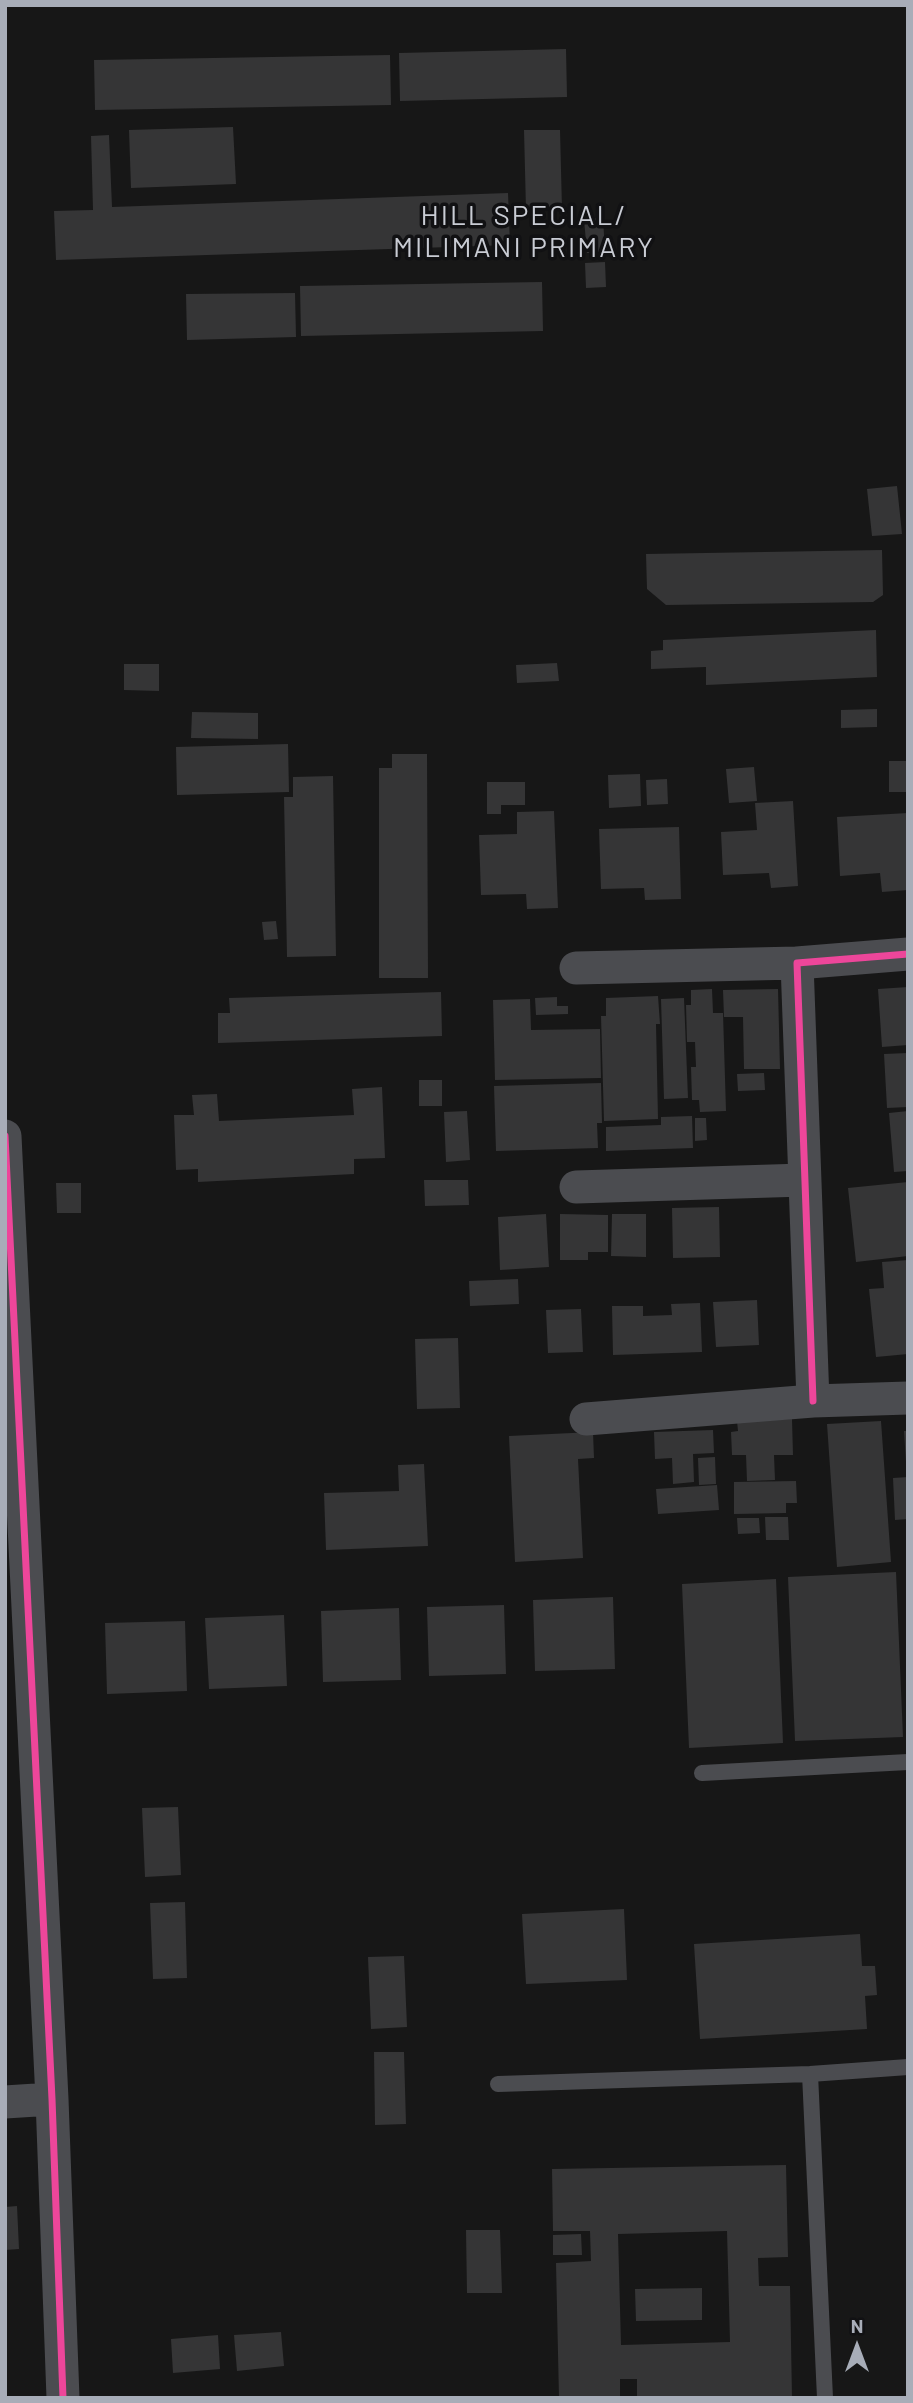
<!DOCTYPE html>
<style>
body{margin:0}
#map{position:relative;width:913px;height:2403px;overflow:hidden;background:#171717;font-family:Barlow,sans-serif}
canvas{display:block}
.frame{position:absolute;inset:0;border:7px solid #a8adb8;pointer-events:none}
.north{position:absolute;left:822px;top:2312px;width:70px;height:70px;-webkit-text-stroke:5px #111113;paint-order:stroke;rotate:0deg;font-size:19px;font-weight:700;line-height:28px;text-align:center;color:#a8adb8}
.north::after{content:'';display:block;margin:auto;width:24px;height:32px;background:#a8adb8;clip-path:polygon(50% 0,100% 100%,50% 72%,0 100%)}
</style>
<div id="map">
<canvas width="913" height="2403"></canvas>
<div class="frame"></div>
<div class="north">N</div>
</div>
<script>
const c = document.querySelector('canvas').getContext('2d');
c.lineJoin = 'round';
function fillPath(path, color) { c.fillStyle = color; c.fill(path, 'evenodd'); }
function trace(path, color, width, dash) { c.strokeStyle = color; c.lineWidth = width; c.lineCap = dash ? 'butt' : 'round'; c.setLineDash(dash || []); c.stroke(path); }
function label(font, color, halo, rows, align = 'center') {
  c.font = font + ' Barlow,sans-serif'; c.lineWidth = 7; c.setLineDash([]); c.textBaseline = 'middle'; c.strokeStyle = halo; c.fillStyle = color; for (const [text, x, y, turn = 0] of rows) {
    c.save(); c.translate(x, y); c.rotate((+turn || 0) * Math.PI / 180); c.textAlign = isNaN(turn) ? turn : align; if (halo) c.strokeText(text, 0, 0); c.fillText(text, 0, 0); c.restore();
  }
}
const building = new Path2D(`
 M 566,49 L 567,97 L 400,101 L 399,53 Z
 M 390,55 L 391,105 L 95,110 L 94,60 Z
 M 233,127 L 236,184 L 131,188 L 129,130 Z
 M 524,130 L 560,130 L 562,209 L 526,210 Z
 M 109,135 L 112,207 L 508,193 L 510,245 L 56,260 L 54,211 L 93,210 L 91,136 Z
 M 603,218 L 605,252 L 587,253 L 584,219 Z
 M 605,262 L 606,287 L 586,288 L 585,263 Z
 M 542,282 L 543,331 L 301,336 L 300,286 Z
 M 295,293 L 296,337 L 187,340 L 186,294 Z
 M 897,486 L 902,534 L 872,536 L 867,489 Z
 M 882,550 L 883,595 L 873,602 L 666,605 L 647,589 L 646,554 Z
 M 876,630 L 877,677 L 706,685 L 706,667 L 651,669 L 651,651 L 663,650 L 663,640 Z
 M 557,663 L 559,681 L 517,683 L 516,665 Z
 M 124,664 L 159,664 L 159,691 L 124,690 Z
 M 877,709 L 877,727 L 841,728 L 841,710 Z
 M 192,712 L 258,713 L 258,739 L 191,738 Z
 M 288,744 L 289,792 L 177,795 L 176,747 Z
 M 392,754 L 427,754 L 428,978 L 379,978 L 379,768 L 392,768 Z
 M 889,761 L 908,761 L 908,792 L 889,792 Z
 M 754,767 L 757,801 L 729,803 L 726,769 Z
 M 640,774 L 641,806 L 609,808 L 608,775 Z
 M 333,776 L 336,956 L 287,957 L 284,797 L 293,797 L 293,777 Z
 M 667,779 L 668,804 L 647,805 L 646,780 Z
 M 487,782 L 525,782 L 525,805 L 501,805 L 501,814 L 487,814 Z
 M 793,801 L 798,886 L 771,888 L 769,873 L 723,875 L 721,832 L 757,830 L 755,803 Z
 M 554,811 L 558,908 L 527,909 L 526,894 L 481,895 L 479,835 L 517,834 L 517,812 Z
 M 908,813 L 908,890 L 882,892 L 880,873 L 840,876 L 837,817 Z
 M 679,827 L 681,899 L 645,900 L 644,888 L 601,889 L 599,829 Z
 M 276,921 L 278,939 L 264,940 L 262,922 Z
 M 908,987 L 908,1045 L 882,1047 L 878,989 Z
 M 712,989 L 713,1013 L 723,1013 L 726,1111 L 700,1112 L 699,1100 L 692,1100 L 691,1067 L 696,1067 L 695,1042 L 687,1042 L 686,1005 L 691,1005 L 691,990 Z
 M 778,989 L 780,1069 L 744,1069 L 743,1017 L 724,1017 L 723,990 Z
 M 441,992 L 442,1036 L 218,1043 L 218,1013 L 230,1013 L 229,998 Z
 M 658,996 L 660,1024 L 656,1024 L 658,1119 L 604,1121 L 601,1016 L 606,1016 L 606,998 Z
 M 557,997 L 557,1006 L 568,1006 L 568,1014 L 536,1015 L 535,998 Z
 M 684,998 L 688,1098 L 664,1099 L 661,999 Z
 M 530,999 L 531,1030 L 600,1029 L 601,1078 L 495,1080 L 493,1000 Z
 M 908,1053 L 908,1107 L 887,1108 L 884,1054 Z
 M 764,1073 L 765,1090 L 738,1091 L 737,1074 Z
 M 419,1080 L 442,1080 L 442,1106 L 419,1106 Z
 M 601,1083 L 602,1123 L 597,1123 L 598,1148 L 496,1151 L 494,1086 Z
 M 382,1087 L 385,1158 L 354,1159 L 354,1174 L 198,1182 L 198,1169 L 176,1170 L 174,1115 L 194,1115 L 192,1095 L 217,1094 L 219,1121 L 354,1115 L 352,1089 Z
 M 467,1111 L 470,1160 L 446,1162 L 444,1112 Z
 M 908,1111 L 908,1171 L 894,1172 L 889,1113 Z
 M 692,1116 L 693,1148 L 606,1151 L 606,1127 L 661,1125 L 661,1117 Z
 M 695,1118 L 706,1118 L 707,1140 L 695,1141 Z
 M 424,1180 L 468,1180 L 469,1205 L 425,1206 Z
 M 908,1182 L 908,1256 L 856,1262 L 848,1188 Z
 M 56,1183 L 81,1183 L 81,1213 L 57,1213 Z
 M 719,1207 L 720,1257 L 673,1258 L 672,1208 Z
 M 546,1214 L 549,1267 L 500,1270 L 498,1217 Z
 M 560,1214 L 608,1215 L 608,1252 L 588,1252 L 588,1260 L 560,1260 Z
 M 612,1214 L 646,1214 L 646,1257 L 611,1256 Z
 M 908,1260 L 908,1354 L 876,1357 L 869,1289 L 884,1288 L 882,1262 Z
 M 518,1279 L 519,1304 L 470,1306 L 469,1281 Z
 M 757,1300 L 759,1345 L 716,1347 L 713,1302 Z
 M 700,1303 L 702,1352 L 613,1355 L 612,1306 L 643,1306 L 643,1316 L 672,1315 L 671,1304 Z
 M 581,1309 L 583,1352 L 548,1353 L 546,1310 Z
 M 458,1338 L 460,1408 L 417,1409 L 415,1339 Z
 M 792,1419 L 793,1455 L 774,1455 L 775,1480 L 747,1481 L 746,1455 L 732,1455 L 731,1432 L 738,1431 L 737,1421 Z
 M 881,1421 L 891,1562 L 837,1567 L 827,1424 Z
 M 713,1430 L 714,1453 L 693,1454 L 694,1482 L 673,1484 L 672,1458 L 655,1459 L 654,1432 Z
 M 904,1431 L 908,1431 L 908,1462 L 906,1462 Z
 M 593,1432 L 594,1458 L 578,1459 L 583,1558 L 515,1562 L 509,1436 Z
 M 715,1457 L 716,1484 L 699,1485 L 698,1458 Z
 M 424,1464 L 428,1546 L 326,1550 L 324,1493 L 399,1491 L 398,1465 Z
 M 908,1477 L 908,1519 L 895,1520 L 893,1478 Z
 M 796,1481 L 797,1503 L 786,1503 L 786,1513 L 734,1514 L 734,1482 Z
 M 717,1485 L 719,1510 L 658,1514 L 656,1489 Z
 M 765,1517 L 788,1517 L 789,1540 L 766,1540 Z
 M 737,1518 L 759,1518 L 760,1533 L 738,1534 Z
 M 896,1572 L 903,1737 L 795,1741 L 788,1577 Z
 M 776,1579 L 783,1743 L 689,1748 L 682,1584 Z
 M 613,1597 L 615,1669 L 535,1671 L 533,1600 Z
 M 504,1605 L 506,1674 L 429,1676 L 427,1607 Z
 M 399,1608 L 401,1680 L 323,1682 L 321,1611 Z
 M 284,1615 L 287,1686 L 209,1689 L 205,1618 Z
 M 185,1621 L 187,1691 L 107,1694 L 105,1623 Z
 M 178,1807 L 181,1875 L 145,1877 L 142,1808 Z
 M 185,1902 L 187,1978 L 153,1979 L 150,1903 Z
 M 624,1909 L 627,1980 L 526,1984 L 522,1914 Z
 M 860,1934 L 862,1966 L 875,1966 L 877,1995 L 865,1996 L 867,2029 L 700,2039 L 694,1944 Z
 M 404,1956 L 407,2027 L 371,2029 L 368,1957 Z
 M 374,2052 L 404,2052 L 406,2124 L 375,2125 Z
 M 786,2165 L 788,2257 L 758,2258 L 759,2286 L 790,2286 L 792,2398 L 637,2398 L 637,2379 L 620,2379 L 620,2398 L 559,2398 L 556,2263 L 591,2261 L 590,2231 L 553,2231 L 552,2169 ZM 727,2231 L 730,2342 L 621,2345 L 618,2234 Z
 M 17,2206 L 19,2249 L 5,2250 L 5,2207 Z
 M 466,2230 L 500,2230 L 502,2293 L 467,2293 Z
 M 581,2234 L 582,2255 L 553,2255 L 553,2235 Z
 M 702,2288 L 702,2320 L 636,2321 L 635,2289 Z
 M 281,2332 L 284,2366 L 237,2371 L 234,2335 Z
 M 218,2335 L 220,2369 L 173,2373 L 171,2339 Z`);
const service = new Path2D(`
 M 702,1773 L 908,1762
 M 810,2074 L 825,2398
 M 498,2084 L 810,2074 L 908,2067`);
const minor = new Path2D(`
 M 576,968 L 797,963
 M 5,1136 L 52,2099 L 63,2398
 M 576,1187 L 804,1180
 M 813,1401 L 797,963 L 908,954
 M 586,1419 L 813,1401 L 908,1398
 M 5,2102 L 52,2099`);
const cycleway = new Path2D(`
 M 5,1136 L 52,2099 L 63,2398
 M 813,1401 L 797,963 L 908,954`);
const quarterNames = [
 ["HILL SPECIAL/",524,216],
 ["MILIMANI PRIMARY",524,248]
];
fillPath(building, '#353536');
trace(service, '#4b4c50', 16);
trace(minor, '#4b4c50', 33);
trace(cycleway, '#ed469a', 7);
c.letterSpacing = '2px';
label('28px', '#c9ccd4', '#111113', quarterNames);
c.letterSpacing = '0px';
</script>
